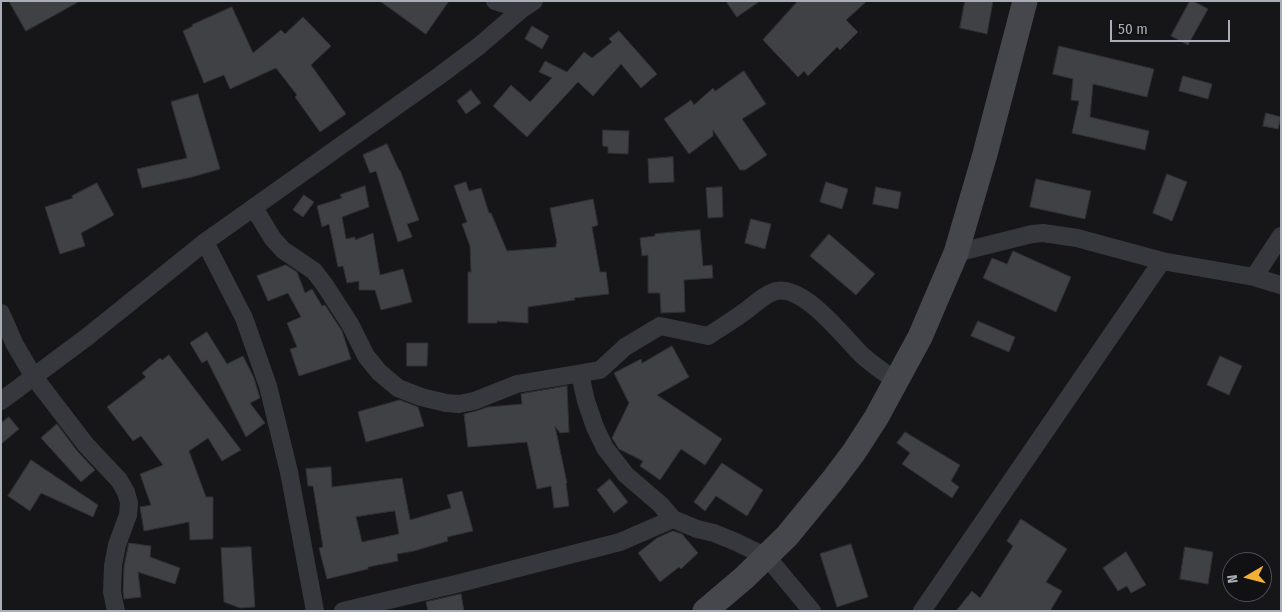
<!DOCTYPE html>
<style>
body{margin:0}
#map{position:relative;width:1282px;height:612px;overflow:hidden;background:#161618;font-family:"Fira Sans Condensed",sans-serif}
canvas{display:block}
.frame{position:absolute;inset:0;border:2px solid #a8adb8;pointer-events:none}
.north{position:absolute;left:1222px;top:552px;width:50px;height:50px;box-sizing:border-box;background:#111113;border:1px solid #4d4f55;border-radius:50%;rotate:262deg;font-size:14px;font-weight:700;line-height:20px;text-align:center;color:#a8adb8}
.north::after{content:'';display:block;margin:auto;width:18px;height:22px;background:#f2b134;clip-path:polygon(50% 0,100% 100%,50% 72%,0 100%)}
.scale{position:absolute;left:1110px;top:20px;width:120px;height:22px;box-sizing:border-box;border:2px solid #a8adb8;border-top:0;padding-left:6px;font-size:15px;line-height:18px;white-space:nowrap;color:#a8adb8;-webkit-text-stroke:4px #111113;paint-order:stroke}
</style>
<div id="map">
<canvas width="1282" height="612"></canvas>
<div class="frame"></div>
<div class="north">N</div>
<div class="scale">50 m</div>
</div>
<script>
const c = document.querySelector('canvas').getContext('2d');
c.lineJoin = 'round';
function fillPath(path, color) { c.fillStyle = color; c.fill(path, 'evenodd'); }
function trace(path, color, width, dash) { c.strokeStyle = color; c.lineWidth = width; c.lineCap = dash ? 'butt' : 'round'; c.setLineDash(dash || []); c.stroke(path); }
const building = new Path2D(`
 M 9,1 L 80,1 L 26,31 Z
 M 380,1 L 449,1 L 426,34 Z
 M 726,1 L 760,1 L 737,17 Z
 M 798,1 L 867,1 L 846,20 L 858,32 L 840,50 L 837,47 L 808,76 L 804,71 L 798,77 L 763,40 Z
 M 965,1 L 993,1 L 987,34 L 960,28 Z
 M 1190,1 L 1193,1 L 1208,9 L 1188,45 L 1171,36 Z
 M 232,7 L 253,53 L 281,30 L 285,34 L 303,17 L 331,46 L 311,65 L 346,114 L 320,132 L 295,97 L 297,95 L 276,68 L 230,89 L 224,75 L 204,83 L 183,31 L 193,26 L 192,25 Z
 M 532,26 L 549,36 L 542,49 L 525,39 Z
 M 619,31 L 657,74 L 641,88 L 621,64 L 593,96 L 578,82 L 527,137 L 493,106 L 511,85 L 530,102 L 552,78 L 539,72 L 545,61 L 567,72 L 584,52 L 592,58 L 612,42 L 609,39 Z
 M 1059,46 L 1154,69 L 1147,97 L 1093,84 L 1090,117 L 1149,131 L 1145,150 L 1072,133 L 1079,101 L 1071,100 L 1073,79 L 1053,74 Z
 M 744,71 L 766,104 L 742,119 L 767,155 L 745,170 L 740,170 L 713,130 L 713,136 L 689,154 L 664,119 L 691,100 L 694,105 L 713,88 L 715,91 Z
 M 1183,76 L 1212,84 L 1208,99 L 1179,91 Z
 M 471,90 L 481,103 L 466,114 L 457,101 Z
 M 198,94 L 220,169 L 192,177 L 142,188 L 137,169 L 187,158 L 171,102 Z
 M 1266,113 L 1281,117 L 1278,129 L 1263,126 Z
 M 603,130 L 629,131 L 628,154 L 608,153 L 608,147 L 603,146 Z
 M 387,144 L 399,170 L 400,170 L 419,220 L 407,224 L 412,237 L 398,242 L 376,171 L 370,173 L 363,155 Z
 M 673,157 L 674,182 L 649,183 L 648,159 Z
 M 1167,174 L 1187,182 L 1172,221 L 1153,213 Z
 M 1036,179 L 1091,191 L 1085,219 L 1030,207 Z
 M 466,182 L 469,191 L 481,188 L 489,213 L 491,213 L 507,251 L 556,247 L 556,243 L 557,243 L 550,208 L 593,199 L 598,225 L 592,227 L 600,272 L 606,272 L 609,294 L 574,298 L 575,300 L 528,307 L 528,323 L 497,321 L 497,323 L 468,323 L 468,272 L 471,272 L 470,246 L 462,224 L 467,222 L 454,186 Z
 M 826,182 L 848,189 L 842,209 L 820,202 Z
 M 97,183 L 114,215 L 81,233 L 85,246 L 60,254 L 45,207 L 73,198 L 72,196 Z
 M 365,186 L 369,207 L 342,217 L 346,239 L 355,237 L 355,240 L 373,233 L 380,275 L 403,269 L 412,302 L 381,310 L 375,290 L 359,290 L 359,281 L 347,283 L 343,266 L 338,267 L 329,224 L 322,227 L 317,206 L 342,198 L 340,195 Z
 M 722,187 L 723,217 L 708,218 L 706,188 Z
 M 876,187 L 901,192 L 898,209 L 873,204 Z
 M 304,195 L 314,202 L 303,217 L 293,210 Z
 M 751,219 L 771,224 L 765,249 L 745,243 Z
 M 700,230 L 703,266 L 712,265 L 713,278 L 684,280 L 685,312 L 661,313 L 660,293 L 648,293 L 648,255 L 642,256 L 640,238 L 655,236 L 655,234 Z
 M 829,234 L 875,274 L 856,295 L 810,256 Z
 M 1013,251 L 1071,277 L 1056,312 L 983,278 L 992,258 L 1007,264 Z
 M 286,265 L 297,272 L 305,293 L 312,289 L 322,306 L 325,305 L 342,331 L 351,359 L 299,376 L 290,349 L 297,347 L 287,323 L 301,317 L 288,293 L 268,301 L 257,276 Z
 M 978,321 L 1015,337 L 1009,352 L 971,336 Z
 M 207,332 L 227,364 L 243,356 L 254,378 L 260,398 L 250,403 L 265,423 L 246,437 L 207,360 L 202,363 L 190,343 Z
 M 407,343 L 428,343 L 427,366 L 407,366 Z
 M 672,346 L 689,377 L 657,395 L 722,439 L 705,465 L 681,449 L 660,480 L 640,466 L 643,461 L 619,449 L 612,438 L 629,403 L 614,373 L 641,359 L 642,363 Z
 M 169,355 L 241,450 L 222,461 L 208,438 L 189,451 L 206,497 L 213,497 L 213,539 L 190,540 L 189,522 L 144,531 L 140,507 L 151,505 L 140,474 L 163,465 L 141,436 L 133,441 L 107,407 L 146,377 L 142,373 L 160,358 L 162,360 Z
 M 1220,356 L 1242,366 L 1229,395 L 1207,385 Z
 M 567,386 L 569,432 L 560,433 L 555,426 L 567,483 L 566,483 L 569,506 L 554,508 L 551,486 L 537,489 L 527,442 L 468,447 L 464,414 L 476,411 L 488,407 L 522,404 L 521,394 Z
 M 400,400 L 418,407 L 424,426 L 366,442 L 358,412 Z
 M 9,417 L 19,429 L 1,444 L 1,423 Z
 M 57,424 L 78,452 L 95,470 L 81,482 L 41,438 Z
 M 905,432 L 960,465 L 951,481 L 959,487 L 952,498 L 902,464 L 910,453 L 897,443 Z
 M 31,460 L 98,505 L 93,517 L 41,493 L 30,511 L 8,496 Z
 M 722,463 L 763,490 L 747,516 L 716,496 L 705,511 L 694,502 Z
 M 331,467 L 332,487 L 402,478 L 410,520 L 451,508 L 447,495 L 462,491 L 473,531 L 447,537 L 448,541 L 414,551 L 397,554 L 398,561 L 368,567 L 368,569 L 327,579 L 319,548 L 323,547 L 313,486 L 308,486 L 306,469 ZM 395,511 L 399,534 L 362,542 L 356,517 Z
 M 610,479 L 628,502 L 614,513 L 597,490 Z
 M 1021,519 L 1067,549 L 1046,582 L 1062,591 L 1050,611 L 956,611 L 972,591 L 980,598 L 1013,546 L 1007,541 Z
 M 673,531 L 682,534 L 698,553 L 681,569 L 679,567 L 660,582 L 638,553 L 657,538 Z
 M 129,543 L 151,546 L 150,557 L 180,568 L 175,584 L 138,572 L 141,597 L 124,599 L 123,591 L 124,567 Z
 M 851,544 L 868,597 L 837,607 L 820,554 Z
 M 251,547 L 255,607 L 240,608 L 224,602 L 221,548 Z
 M 1185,547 L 1213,552 L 1208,584 L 1180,579 Z
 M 1126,552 L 1146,585 L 1131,593 L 1127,586 L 1118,591 L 1103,568 Z
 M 461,594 L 464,611 L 428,611 L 426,602 Z`);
const street = new Path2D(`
 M 495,1 L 522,9
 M 254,208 L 273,239 L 283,250 L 314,271 L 324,284 L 350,324 L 366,356 L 379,372 L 398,388 L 421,397 L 446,403 L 459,404 L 474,401 L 517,384 L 600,370 L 625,347 L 660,326 L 708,336 C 720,328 732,321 744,312 C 753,306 764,294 776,291 C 805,285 844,338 863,356 C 873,365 885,373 896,381
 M 205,242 L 244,318 L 268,386 L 289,472 L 315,611
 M 956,253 L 1032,234 L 1043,233 L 1077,238 L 1162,261 L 1254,277 L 1281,285
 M 1254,277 L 1281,236
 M 1,313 L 15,345 L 34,377 L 86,445 L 119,480 L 126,492 L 129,503 L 128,515 L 117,545 L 113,566 L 112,592 L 116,611
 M 580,374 L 586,401 L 595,427 L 605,448 L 626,475 L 660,504 L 673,519 L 697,529 L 714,533 L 736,542 L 767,557 L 812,611
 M 1,401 L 87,337 L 205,242 L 439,76 L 479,46 L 522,9 L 534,1
 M 343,611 L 456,584 L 620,542 L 673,519
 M 922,611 L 1162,261`);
const secondary = new Path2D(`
 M 705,611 L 745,577 L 787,536 L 833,480 L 854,452 L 876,418 L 920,337 L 956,253 L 985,154 L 1025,1`);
fillPath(building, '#404145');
trace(building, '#303034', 1);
trace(street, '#37383d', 18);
trace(secondary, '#45474d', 25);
</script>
